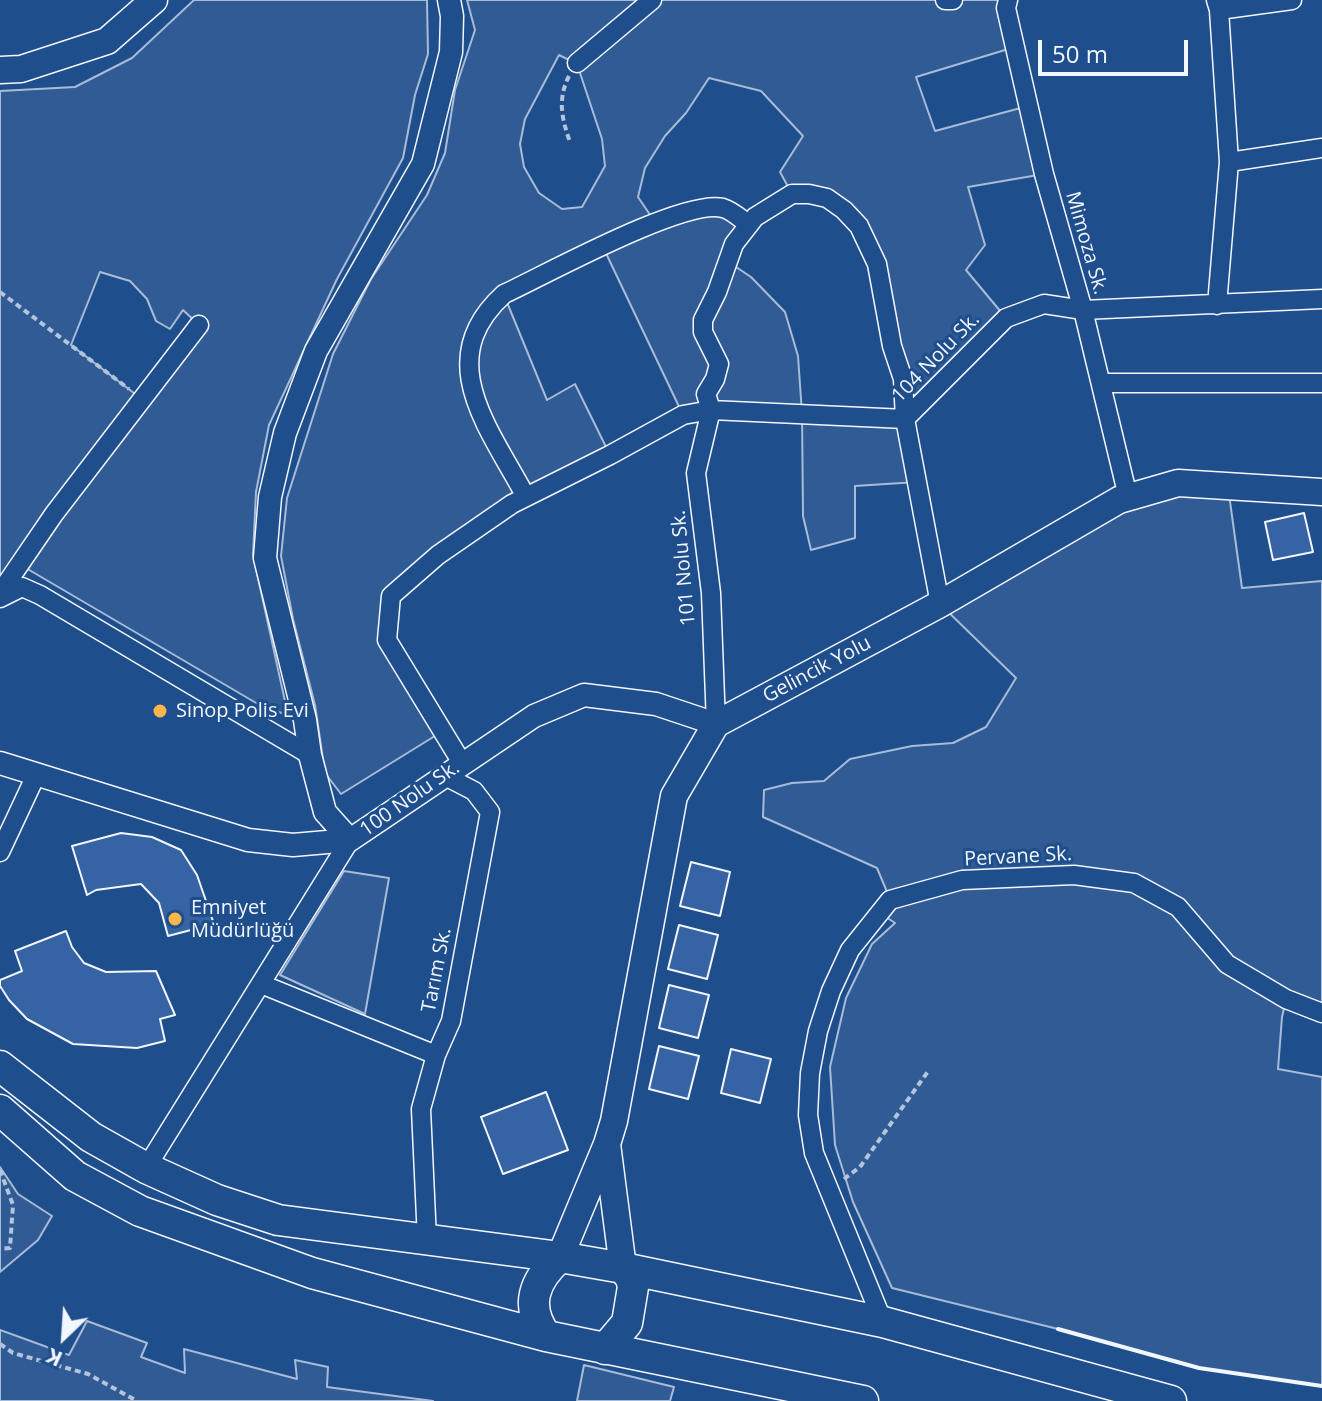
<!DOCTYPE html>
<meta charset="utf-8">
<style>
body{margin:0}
#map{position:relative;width:1322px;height:1401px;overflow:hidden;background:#1f4e8c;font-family:"Open Sans",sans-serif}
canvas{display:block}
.north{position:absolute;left:24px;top:1297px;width:80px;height:80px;-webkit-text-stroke:6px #1f4e8c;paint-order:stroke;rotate:205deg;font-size:22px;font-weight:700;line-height:32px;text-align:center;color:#f2f6ff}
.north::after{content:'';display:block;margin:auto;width:28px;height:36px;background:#f2f6ff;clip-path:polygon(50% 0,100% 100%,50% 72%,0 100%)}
.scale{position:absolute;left:1038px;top:40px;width:150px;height:36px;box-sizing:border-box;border:4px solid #f2f6ff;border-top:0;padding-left:10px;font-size:24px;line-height:28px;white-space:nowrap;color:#f2f6ff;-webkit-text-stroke:6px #1f4e8c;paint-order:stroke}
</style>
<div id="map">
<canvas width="1322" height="1401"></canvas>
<div class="north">K</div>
<div class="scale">50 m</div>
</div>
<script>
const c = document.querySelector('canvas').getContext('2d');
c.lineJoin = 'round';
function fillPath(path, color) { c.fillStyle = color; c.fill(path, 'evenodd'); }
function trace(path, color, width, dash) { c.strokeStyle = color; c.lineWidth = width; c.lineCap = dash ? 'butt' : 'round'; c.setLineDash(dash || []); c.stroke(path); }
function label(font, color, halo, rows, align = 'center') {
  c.font = font + ' "Open Sans",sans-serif'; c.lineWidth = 6; c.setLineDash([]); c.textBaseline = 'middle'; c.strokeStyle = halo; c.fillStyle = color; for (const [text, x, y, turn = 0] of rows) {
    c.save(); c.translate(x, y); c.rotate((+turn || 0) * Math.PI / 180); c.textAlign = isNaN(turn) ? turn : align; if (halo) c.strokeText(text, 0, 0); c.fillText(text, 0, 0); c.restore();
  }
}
const built = new Path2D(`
 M 194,0 L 427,0 L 428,54 L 415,95 L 403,158 L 337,279 L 269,425 L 256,492 L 253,555 L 288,715 L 263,707 L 19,564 L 0,593 L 0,91 L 75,87 L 132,58 ZM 100,272 L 130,281 L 147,299 L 156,321 L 170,329 L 183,310 L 199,325 L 143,400 L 71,345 Z
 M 467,0 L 1008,0 L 1015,47 L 916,77 L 935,131 L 1028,106 L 1044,174 L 968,187 L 985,245 L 966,270 L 1006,318 L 905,419 L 917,482 L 855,486 L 855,538 L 811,550 L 803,516 L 802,414 L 683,415 L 603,247 L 504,295 L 547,400 L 575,384 L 610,455 L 512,504 L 391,596 L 387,640 L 443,731 L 341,794 L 325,773 L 315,705 L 293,619 L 281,556 L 287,498 L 333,354 L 371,279 L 427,195 L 445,153 L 455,90 L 475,30 ZM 559,55 L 577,64 L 602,139 L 605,166 L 582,207 L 562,209 L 539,193 L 524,167 L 520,144 L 525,119 ZM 709,78 L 761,91 L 803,136 L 780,172 L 792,194 L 844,210 L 877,264 L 904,419 L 802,414 L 798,356 L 785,312 L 751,277 L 727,261 L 749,225 L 734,213 L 655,222 L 638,197 L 645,168 L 665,136 L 686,113 Z
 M 1228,487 L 1242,588 L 1322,581 L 1322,1013 L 1286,1000 L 1282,1017 L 1278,1069 L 1322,1077 L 1322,1386 L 1199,1368 L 1058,1329 L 892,1288 L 853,1202 L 835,1145 L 830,1067 L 846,998 L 872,944 L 895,923 L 880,913 L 890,899 L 877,868 L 763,817 L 764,790 L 792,783 L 824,781 L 850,759 L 912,746 L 953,743 L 986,727 L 1016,678 L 940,604 L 1119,500 Z
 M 344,871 L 389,878 L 365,1014 L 280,975 Z
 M 0,1167 L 18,1194 L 52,1216 L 38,1240 L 0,1272 Z
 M 87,1321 L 147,1343 L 141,1357 L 185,1373 L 184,1349 L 297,1379 L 295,1360 L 328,1367 L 327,1387 L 433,1401 L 0,1401 L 0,1330 L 69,1355 Z
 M 584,1365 L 674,1387 L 670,1401 L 577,1401 Z`);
const building = new Path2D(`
 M 1304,513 L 1313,552 L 1273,560 L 1265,522 Z
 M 121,833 L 152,837 L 181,850 L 197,875 L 214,924 L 168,936 L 159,903 L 141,884 L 96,890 L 87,895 L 72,846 Z
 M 691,862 L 730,872 L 720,916 L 680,906 Z
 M 679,925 L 718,935 L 707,979 L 668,969 Z
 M 66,931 L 72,947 L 84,963 L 106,972 L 156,971 L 175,1015 L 160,1019 L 165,1041 L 137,1048 L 73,1044 L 27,1019 L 9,1000 L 0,986 L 0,980 L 22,971 L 15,951 Z
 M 669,985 L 709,995 L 698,1038 L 659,1028 Z
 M 659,1046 L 699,1056 L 688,1099 L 649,1089 Z
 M 731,1049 L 771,1059 L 760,1103 L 721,1093 Z
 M 546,1092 L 568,1150 L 503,1174 L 481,1117 Z`);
const path = new Path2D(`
 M 569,76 C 557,100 562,119 570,142
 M 0,292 L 129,389
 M 0,1170 L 13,1205 L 10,1248 L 0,1249
 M 844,1179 L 860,1167 L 929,1070
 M 0,1344 L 13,1353 L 88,1374 L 137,1401`);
const minor = new Path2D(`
 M 945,0 L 953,0
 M 1008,0 L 1006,8 L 1044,174 L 1083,310 L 1128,497
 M 1216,0 L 1219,10 L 1229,162 L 1217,305
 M 1219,10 L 1292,0
 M 577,63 L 652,0
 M 1229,162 L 1322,148
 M 1101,383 L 1322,383
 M 905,419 L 1006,318 L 1044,304 L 1083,310 L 1322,299
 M 526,497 C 490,429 431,360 504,294 C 545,275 684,198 723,208 C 733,211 741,219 749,225
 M 0,593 L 54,514 L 199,325
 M 0,598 L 22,587 L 40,595 L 310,755
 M 716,724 L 711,593 L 696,473 L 711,410 L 706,394 L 715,379 L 719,364 L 703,332 L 703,320 L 717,292 L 734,244 L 755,217 L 792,194 L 809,194 L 827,198 L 844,210 L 859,226 L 877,264 L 892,346 L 903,379 L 905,419 L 940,604
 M 462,763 L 387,640 L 391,596 L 438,555 L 512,504 L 610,455 L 683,415 L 711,410 L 905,419
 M 0,852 L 37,773
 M 261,984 L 436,1055
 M 146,1168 L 350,840
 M 427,1240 L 421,1109 L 436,1055 L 451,1021 L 490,812 L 474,791 L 445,776
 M 883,1322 L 814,1153 L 808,1115 L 810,1073 L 818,1031 L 831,991 L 850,950 L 890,900 L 962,880 L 1074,875 L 1134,883 L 1178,907 L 1227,964 L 1286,999 L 1322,1013`);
const tertiary = new Path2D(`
 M 0,763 L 248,840 L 293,845 L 350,840 L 534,716 L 584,695 L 656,704 L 716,724
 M 350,840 L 325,812 L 310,755 L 305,720 L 265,558 L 270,497 L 285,433 L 316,351 L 423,164 L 451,52 L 452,16 L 449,0`);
const secondary = new Path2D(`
 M 0,70 L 21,69 L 107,41 L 154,0
 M 607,1144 L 623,1268
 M 560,1257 L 607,1144 L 614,1121 L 674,796 L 716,724 L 940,604 L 1119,500 L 1178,483 L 1322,492`);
const trunk = new Path2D(`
 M 0,1066 L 91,1137 L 146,1168 L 217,1200 L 278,1220 L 560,1257 L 623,1268 L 883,1322 L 1171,1401
 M 0,1110 L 75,1176 L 140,1211 L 312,1273 L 546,1336 L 863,1401
 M 546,1336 C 524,1306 534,1280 560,1257
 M 605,1349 L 627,1323 L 633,1287 L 631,1278 L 623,1268`);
const wall = new Path2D(`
 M 1058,1329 L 1199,1368 L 1322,1386`);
const markers = [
 [160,711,8,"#ffb74d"],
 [175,919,8,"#ffb74d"]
];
const streetNames = [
 ["Mimoza Sk.",1086,243,74],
 ["104 Nolu Sk.",936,358,-46],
 ["101 Nolu Sk.",684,568,-95],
 ["Gelincik Yolu",817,670,-28],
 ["100 Nolu Sk.",410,799,-35],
 ["Pervane Sk.",1018,857,-3],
 ["Tarım Sk.",437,970,-79]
];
const poiNames = [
 ["Sinop Polis Evi",176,711],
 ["Emniyet",191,908],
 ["Müdürlüğü",191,931]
];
fillPath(built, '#305b95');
trace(built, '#a8bbd7', 2);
fillPath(building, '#3563a3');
trace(building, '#f2f6ff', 2);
trace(minor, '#f2f6ff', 21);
trace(tertiary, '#f2f6ff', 25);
trace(secondary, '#f2f6ff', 29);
trace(trunk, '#f2f6ff', 33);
trace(path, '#b3c4dc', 4, [6, 4]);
trace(minor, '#1f4e8c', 18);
trace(tertiary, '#1f4e8c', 22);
trace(secondary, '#1f4e8c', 26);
trace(trunk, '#1f4e8c', 30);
trace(wall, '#f2f6ff', 4);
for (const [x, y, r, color] of markers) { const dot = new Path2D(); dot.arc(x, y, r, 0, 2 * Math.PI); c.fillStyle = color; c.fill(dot); trace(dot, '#1f4e8c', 3); }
label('20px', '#f2f6ff', '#1f4e8c', streetNames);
label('20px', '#f2f6ff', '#1f4e8c', poiNames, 'left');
</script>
